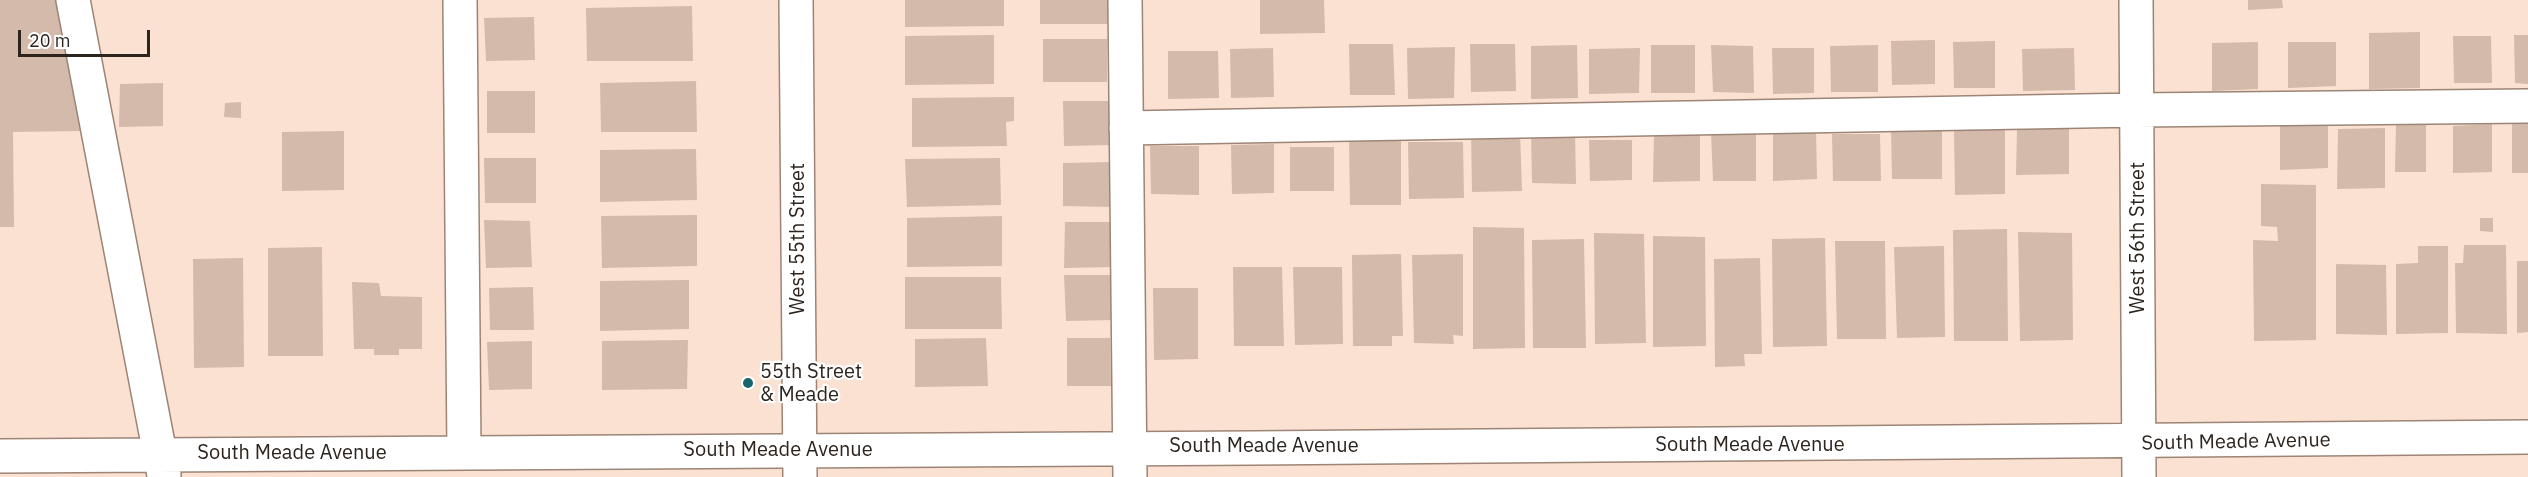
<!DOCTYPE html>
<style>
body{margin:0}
#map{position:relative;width:2528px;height:477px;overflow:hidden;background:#fbe1d1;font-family:"IBM Plex Sans",sans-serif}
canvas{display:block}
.scale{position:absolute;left:18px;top:30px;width:132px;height:27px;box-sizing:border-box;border:3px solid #2d241e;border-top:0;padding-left:8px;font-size:18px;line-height:21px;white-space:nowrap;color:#2d241e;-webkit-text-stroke:4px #fff;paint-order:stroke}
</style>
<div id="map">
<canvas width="2528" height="477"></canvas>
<div class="scale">20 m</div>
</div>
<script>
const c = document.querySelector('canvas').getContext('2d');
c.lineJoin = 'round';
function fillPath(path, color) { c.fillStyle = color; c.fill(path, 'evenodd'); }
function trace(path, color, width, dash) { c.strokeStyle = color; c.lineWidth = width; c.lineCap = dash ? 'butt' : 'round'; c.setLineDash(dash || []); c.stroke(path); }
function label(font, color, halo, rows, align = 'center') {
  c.font = font + ' "IBM Plex Sans",sans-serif'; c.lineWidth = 4.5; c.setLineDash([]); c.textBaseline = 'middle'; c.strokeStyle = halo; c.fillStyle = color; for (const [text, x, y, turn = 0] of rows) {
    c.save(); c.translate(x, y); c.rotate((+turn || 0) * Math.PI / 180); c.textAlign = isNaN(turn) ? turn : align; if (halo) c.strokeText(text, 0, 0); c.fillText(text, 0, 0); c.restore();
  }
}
const building = new Path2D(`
 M 0,0 L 56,0 L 81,131 L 13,132 L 14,227 L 0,227 Z
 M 905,0 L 1004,0 L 1004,26 L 905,27 Z
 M 1040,0 L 1111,0 L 1110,24 L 1040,24 Z
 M 1260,0 L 1324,0 L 1325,33 L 1260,34 Z
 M 2248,0 L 2282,0 L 2283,8 L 2248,10 Z
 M 692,6 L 693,61 L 587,61 L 586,8 Z
 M 534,17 L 535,60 L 486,61 L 484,18 Z
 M 2420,32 L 2420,88 L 2369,89 L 2369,33 Z
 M 994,35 L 994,84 L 905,85 L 905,36 Z
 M 2514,35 L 2528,35 L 2528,84 L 2515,83 Z
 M 2453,36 L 2491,36 L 2492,83 L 2454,83 Z
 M 1043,39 L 1107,39 L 1107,82 L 1043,82 Z
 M 1935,40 L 1935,84 L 1892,85 L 1891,41 Z
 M 1995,41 L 1995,88 L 1954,88 L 1953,42 Z
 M 2258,42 L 2258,89 L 2212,91 L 2212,43 Z
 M 2288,42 L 2336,42 L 2336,86 L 2288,88 Z
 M 1349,44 L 1393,44 L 1395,95 L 1350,95 Z
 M 1470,44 L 1515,44 L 1516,91 L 1471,92 Z
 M 1577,45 L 1578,98 L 1531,99 L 1531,46 Z
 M 1651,45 L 1695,45 L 1695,93 L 1651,93 Z
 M 1711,45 L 1753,46 L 1754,93 L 1713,92 Z
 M 1878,45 L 1878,92 L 1831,92 L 1830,46 Z
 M 1455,47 L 1454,98 L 1408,99 L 1407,48 Z
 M 1273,48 L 1274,97 L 1231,98 L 1230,49 Z
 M 1640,48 L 1639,93 L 1589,94 L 1589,49 Z
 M 1772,48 L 1814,48 L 1814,93 L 1773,94 Z
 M 2074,48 L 2075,90 L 2023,91 L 2022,49 Z
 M 1168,51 L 1218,51 L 1219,98 L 1168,99 Z
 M 696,81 L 697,132 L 601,132 L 600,83 Z
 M 163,83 L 163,126 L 119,127 L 120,84 Z
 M 487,91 L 535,91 L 535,133 L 487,133 Z
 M 1014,97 L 1014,121 L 1006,122 L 1007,146 L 912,147 L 912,98 Z
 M 1063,101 L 1112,101 L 1113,145 L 1064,146 Z
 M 241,102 L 241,118 L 224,117 L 225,103 Z
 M 2396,124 L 2426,124 L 2426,172 L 2395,172 Z
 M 2492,124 L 2492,172 L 2453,173 L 2453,126 Z
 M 2512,124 L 2528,124 L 2528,173 L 2512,173 Z
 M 2280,125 L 2328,126 L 2328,168 L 2280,170 Z
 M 1942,128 L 1942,179 L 1892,179 L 1891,129 Z
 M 2069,128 L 2069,174 L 2016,175 L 2017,129 Z
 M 2385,128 L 2385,188 L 2337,189 L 2338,129 Z
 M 1773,130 L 1816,130 L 1817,179 L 1773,181 Z
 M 1954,130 L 2005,130 L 2005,194 L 1955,195 Z
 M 344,131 L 344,190 L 282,191 L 282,132 Z
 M 1471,131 L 1520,131 L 1522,191 L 1472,192 Z
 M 1531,131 L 1575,131 L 1576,184 L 1532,183 Z
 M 1700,132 L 1700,181 L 1653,182 L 1654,134 Z
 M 1711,133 L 1756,133 L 1756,181 L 1713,181 Z
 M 1832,134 L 1880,134 L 1881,181 L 1833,181 Z
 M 1349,138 L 1401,138 L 1401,205 L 1350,205 Z
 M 1589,140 L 1632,140 L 1632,180 L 1590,181 Z
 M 1408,142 L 1463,142 L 1464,198 L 1409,199 Z
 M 1274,144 L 1274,193 L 1232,194 L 1231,145 Z
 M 1150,146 L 1199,146 L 1199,195 L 1151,194 Z
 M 1290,147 L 1334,147 L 1334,191 L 1290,191 Z
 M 696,149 L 697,200 L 600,202 L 600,150 Z
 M 484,158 L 536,158 L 536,203 L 485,203 Z
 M 1000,158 L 1001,205 L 907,207 L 905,159 Z
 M 1112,162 L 1112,207 L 1063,206 L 1063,163 Z
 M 2261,184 L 2316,185 L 2316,340 L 2254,341 L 2253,240 L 2278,241 L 2277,227 L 2261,226 Z
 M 697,215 L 697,266 L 602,268 L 601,216 Z
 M 1002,216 L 1002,266 L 907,267 L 907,218 Z
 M 2480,218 L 2493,218 L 2493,232 L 2480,231 Z
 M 484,220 L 530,221 L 532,267 L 486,268 Z
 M 1065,222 L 1113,222 L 1114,267 L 1064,268 Z
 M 1473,227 L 1524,228 L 1525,348 L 1473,349 Z
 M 2007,229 L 2008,341 L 1954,341 L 1953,230 Z
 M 2018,232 L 2072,233 L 2073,340 L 2020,341 Z
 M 1594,233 L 1644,234 L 1646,343 L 1595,344 Z
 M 1653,236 L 1705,237 L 1706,346 L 1653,347 Z
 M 1825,238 L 1827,346 L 1773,347 L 1772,239 Z
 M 1584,239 L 1586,348 L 1533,348 L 1532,240 Z
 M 1835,241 L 1885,241 L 1886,339 L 1837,339 Z
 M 2464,245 L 2506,245 L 2507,334 L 2456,333 L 2455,263 L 2463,263 Z
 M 1944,246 L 1945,337 L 1897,338 L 1894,247 Z
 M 2418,246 L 2448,246 L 2448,333 L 2396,334 L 2396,264 L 2418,263 Z
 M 322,247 L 323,356 L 268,356 L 268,248 Z
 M 1401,254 L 1403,336 L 1392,336 L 1392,346 L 1353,346 L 1352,255 Z
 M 1463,254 L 1463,336 L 1453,335 L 1454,344 L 1414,343 L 1412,255 Z
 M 243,258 L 244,367 L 194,368 L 193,259 Z
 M 1760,258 L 1762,354 L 1744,354 L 1745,366 L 1715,367 L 1714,259 Z
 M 2517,261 L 2528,261 L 2528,332 L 2517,333 Z
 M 2336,264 L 2386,265 L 2387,335 L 2336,334 Z
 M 1233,267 L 1282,267 L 1284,346 L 1234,346 Z
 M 1293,267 L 1342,267 L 1343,344 L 1295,345 Z
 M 1064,275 L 1114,275 L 1114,320 L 1066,321 Z
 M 905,277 L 1001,277 L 1002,329 L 905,329 Z
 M 689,280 L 689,329 L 600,331 L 600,281 Z
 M 352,282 L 379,283 L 381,296 L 422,297 L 422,349 L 399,349 L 399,355 L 374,355 L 374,349 L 354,349 Z
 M 533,287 L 534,330 L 490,330 L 489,288 Z
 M 1153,288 L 1198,288 L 1198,359 L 1154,360 Z
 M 986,338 L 988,386 L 915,387 L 915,339 Z
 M 1067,338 L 1110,338 L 1111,386 L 1067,386 Z
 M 688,340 L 687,389 L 602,390 L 602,341 Z
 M 532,341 L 532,389 L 489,390 L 487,342 Z`);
const minor = new Path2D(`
 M 73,0 L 164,475
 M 460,0 L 464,452
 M 1125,0 L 1130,477
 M 2136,0 L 2139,477
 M 1126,128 L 2137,110 L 2528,106
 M 0,456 C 843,447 1685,450 2528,437`);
const major = new Path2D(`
 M 796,0 L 800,477`);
const markers = [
 [748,383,6,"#17656b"]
];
const streetNames = [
 ["West 56th Street",2138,238,-90],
 ["West 55th Street",798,239,-90],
 ["South Meade Avenue",2236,442,-1],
 ["South Meade Avenue",1750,445],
 ["South Meade Avenue",1264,446],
 ["South Meade Avenue",778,450],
 ["South Meade Avenue",292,453]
];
const poiNames = [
 ["55th Street",760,372],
 ["& Meade",760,395]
];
fillPath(building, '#d3baab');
trace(minor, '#9c8576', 36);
trace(major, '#9c8576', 36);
trace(minor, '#fff', 33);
trace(major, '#fff', 33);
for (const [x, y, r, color] of markers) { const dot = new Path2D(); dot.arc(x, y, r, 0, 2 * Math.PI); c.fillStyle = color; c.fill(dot); trace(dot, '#fff', 2); }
label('20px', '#2d241e', '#fff', streetNames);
label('20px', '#2d241e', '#fff', poiNames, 'left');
</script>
